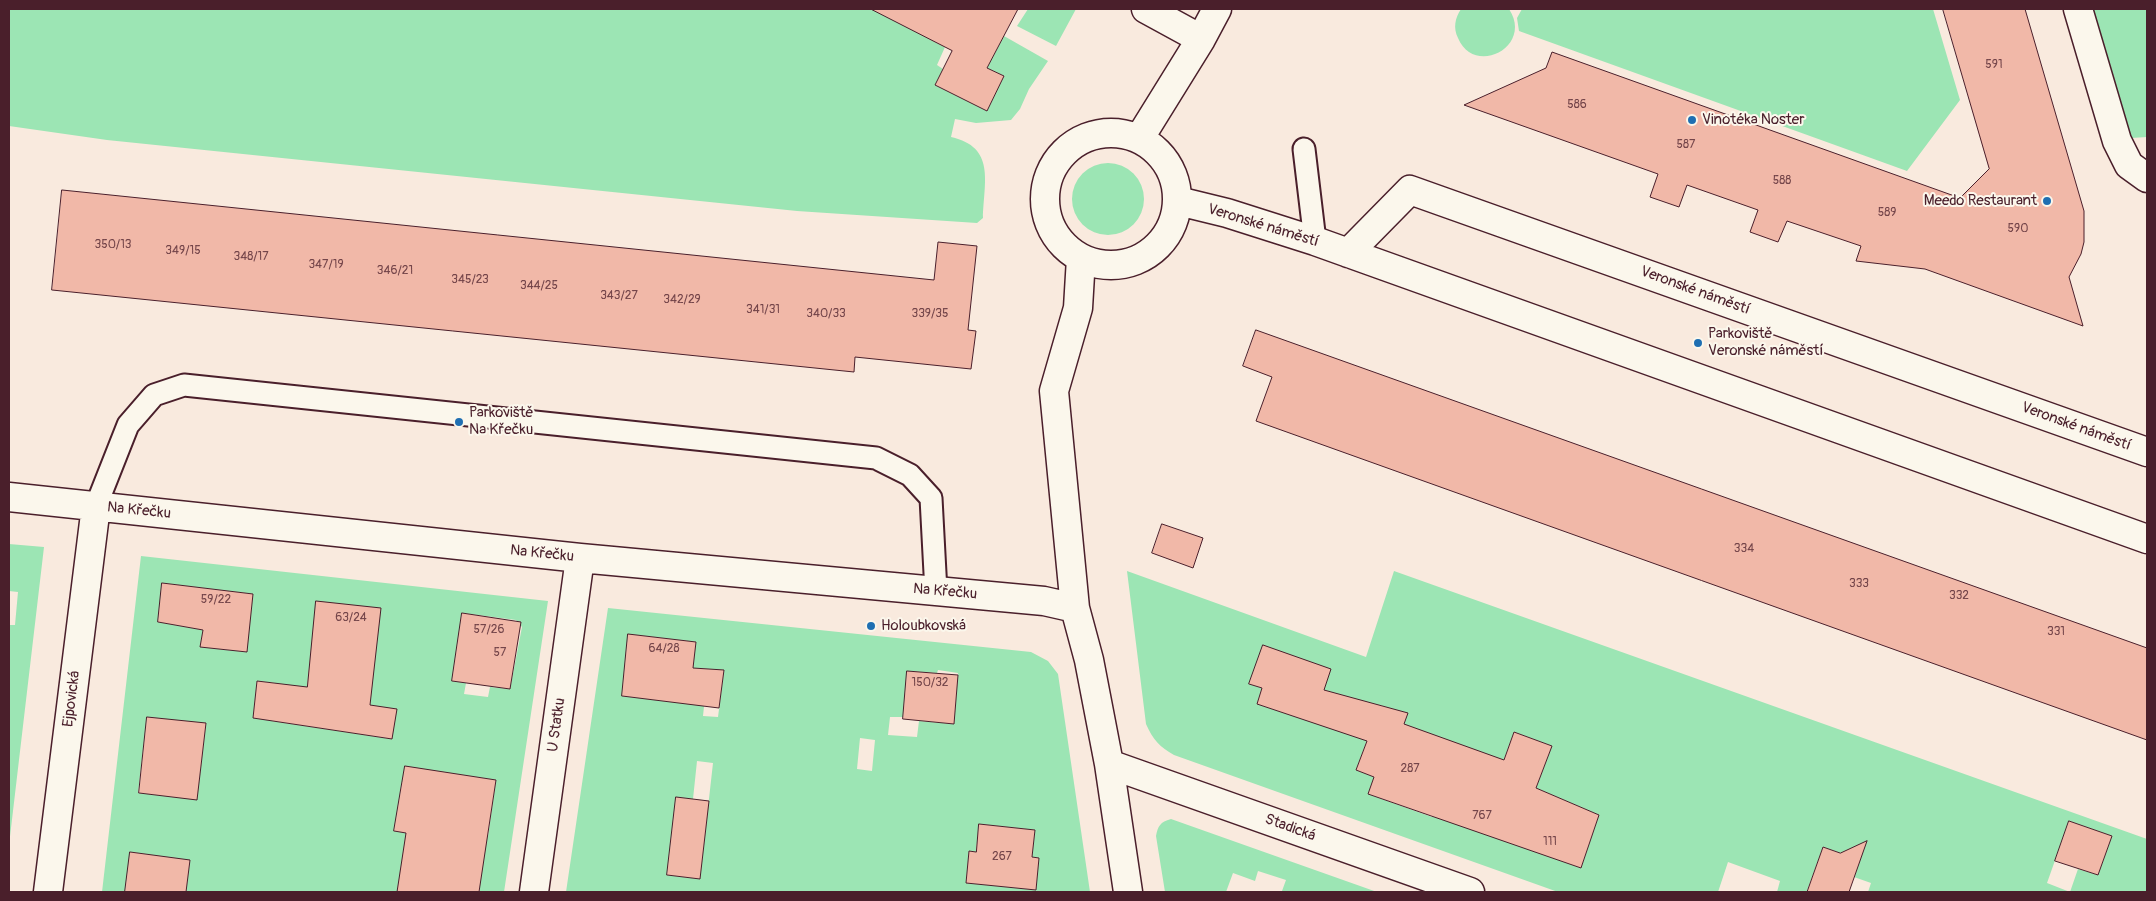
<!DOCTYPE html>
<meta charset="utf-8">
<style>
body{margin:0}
#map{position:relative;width:2156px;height:901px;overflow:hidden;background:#f9eade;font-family:Pangolin,sans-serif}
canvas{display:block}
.frame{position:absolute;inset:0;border:10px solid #4a1f2b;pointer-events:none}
</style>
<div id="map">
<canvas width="2156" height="901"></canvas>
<div class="frame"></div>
</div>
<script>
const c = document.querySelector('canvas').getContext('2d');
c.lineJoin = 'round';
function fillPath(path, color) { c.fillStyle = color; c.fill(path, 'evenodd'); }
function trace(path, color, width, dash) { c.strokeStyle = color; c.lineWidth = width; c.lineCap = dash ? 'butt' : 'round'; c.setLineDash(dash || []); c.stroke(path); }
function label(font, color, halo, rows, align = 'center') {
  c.font = font + ' Pangolin,sans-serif'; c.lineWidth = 4; c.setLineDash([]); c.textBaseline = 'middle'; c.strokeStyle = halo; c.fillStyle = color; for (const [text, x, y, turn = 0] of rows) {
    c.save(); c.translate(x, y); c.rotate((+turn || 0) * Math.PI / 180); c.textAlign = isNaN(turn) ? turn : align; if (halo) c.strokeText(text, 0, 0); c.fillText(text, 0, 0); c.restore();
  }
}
const green = new Path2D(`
 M 9,9 L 892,9 L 888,17 L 945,47 L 937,65 L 943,69 L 935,85 L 987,111 L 1004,76 L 987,68 L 1004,36 L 1048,61 L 1029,89 L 1020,109 L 1011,120 L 976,123 L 955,119 L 951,137 C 996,147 984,182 983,218 L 977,223 L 797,211 L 107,140 L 9,126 Z
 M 1028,9 L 1076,9 L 1056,46 L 1017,26 Z
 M 1461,9 L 1509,9 C 1534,47 1474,77 1458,38 C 1453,28 1455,18 1461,9 Z
 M 1522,9 L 1933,9 L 1960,100 L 1907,171 L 1519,31 L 1517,18 Z
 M 2089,9 L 2147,9 L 2147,137 L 2131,138 L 2125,134 Z
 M1072 199a36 36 0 1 1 72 0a36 36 0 1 1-72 0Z
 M 9,544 L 44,547 L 9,845 L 9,625 L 15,625 L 18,592 L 9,591 Z
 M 141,556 L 548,601 L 504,892 L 480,892 L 480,887 L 444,883 L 441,892 L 186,892 L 190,861 L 131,852 L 125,892 L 102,892 ZM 162,583 L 253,594 L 246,652 L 200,647 L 203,630 L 158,622 ZM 462,613 L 516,620 L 522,627 L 510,689 L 490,687 L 488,697 L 464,694 L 466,683 L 452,681 ZM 257,681 L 275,683 L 271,720 L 253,718 ZM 396,709 L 391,739 L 272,721 L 273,711 ZM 147,717 L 206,724 L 197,799 L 138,793 ZM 442,772 L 496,780 L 488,836 L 470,834 ZM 402,782 L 420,786 L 413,834 L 394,831 Z
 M 1127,571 L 1366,657 L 1394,571 L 2147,839 L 2147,892 L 1868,892 L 1871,883 L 1854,877 L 1860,861 L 1856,853 L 1840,853 L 1823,847 L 1807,891 L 1809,892 L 1777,892 L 1780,881 L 1728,862 L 1718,892 L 1558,892 L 1174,755 C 1160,747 1153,740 1146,724 ZM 1263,646 L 1312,722 L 1257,704 L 1262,688 L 1249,684 ZM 1380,705 L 1407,715 L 1404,724 L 1443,787 L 1432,817 L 1368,794 L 1374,777 L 1356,770 ZM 1514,732 L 1552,746 L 1536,788 L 1599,815 L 1581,868 L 1478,831 ZM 2069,821 L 2112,836 L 2098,875 L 2078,869 L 2070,892 L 2047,883 Z
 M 608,608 L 1031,652 L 1048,661 L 1058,674 L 1090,892 L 566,892 ZM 636,635 L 696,642 L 689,698 L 682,703 L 622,696 L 627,643 ZM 708,669 L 724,671 L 718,717 L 703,716 ZM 938,670 L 958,673 L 954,724 L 919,721 L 917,737 L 888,735 L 890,717 L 903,717 L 907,671 L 937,673 ZM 860,738 L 875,740 L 872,771 L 857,769 ZM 697,761 L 713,763 L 700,879 L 667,875 L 676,798 L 693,799 ZM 979,824 L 1035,830 L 1032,857 L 1039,858 L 1036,890 L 966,883 L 969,851 L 976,852 Z
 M 1171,819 L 1377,892 L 1286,892 L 1282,891 L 1286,880 L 1258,871 L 1255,881 L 1233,873 L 1226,892 L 1165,892 L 1156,836 C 1158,826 1160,822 1171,819 Z`);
const building = new Path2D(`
 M 871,9 L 1018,9 L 987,68 L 1004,76 L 987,111 L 935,85 L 952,51 Z
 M 1943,9 L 2025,9 L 2084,211 L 2084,242 L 2081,254 L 2069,277 L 2083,326 L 1925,269 L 1856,261 L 1861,246 L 1787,221 L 1778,242 L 1750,232 L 1758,210 L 1687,185 L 1679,207 L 1650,197 L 1658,174 L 1464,105 L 1546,68 L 1552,52 L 1960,198 L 1989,169 Z
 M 62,190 L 934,280 L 938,242 L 977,246 L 968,330 L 976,331 L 971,369 L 855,357 L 854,372 L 52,290 Z
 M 1256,330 L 2147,648 L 2147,740 L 1256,421 L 1272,377 L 1243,366 Z
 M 1162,524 L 1203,538 L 1193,568 L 1152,553 Z
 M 162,583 L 253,594 L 247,652 L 200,647 L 203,630 L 158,622 Z
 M 316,601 L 381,608 L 370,705 L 397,709 L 392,739 L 253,718 L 257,681 L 307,687 Z
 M 462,613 L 521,622 L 510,689 L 452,681 Z
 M 628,634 L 696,642 L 693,668 L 724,670 L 719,708 L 622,696 Z
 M 1263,645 L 1331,669 L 1324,690 L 1408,713 L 1404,724 L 1504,760 L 1514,732 L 1552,746 L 1536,788 L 1599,815 L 1581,868 L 1368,794 L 1374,777 L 1356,770 L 1367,741 L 1257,704 L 1262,688 L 1249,684 Z
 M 907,671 L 958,675 L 954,724 L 903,719 Z
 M 147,717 L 206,723 L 197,800 L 139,793 Z
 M 405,766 L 496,780 L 479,892 L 397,892 L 406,833 L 394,831 Z
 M 676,797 L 709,801 L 700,879 L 667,875 Z
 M 2069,821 L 2112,836 L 2098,875 L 2055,861 Z
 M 979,824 L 1035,830 L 1032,857 L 1039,858 L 1036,890 L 966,883 L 969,851 L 976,852 Z
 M 1867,841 L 1849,892 L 1807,892 L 1823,847 L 1840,853 Z
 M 130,852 L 190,860 L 186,892 L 125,892 Z`);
const service = new Path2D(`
 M 1304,149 L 1315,241
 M 96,506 L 128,425 L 154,395 L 184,385 L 876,458 L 910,475 L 931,498 L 936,592`);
const pedestrian = new Path2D(`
 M 2078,9 L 2117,141 L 2129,165 L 2147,178`);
const minor = new Path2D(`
 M 1146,9 L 1201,39
 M1045 199a66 66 0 1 1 132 0a66 66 0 1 1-132 0Z
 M 1139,139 L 1201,39 L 1217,9
 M 1178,201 L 1227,213 L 1315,241 L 2147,539
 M 1348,253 L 1410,190 L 2147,452
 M 1081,258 L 1078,308 L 1054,391 L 1075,608 L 1089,660 L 1109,764 L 1128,892
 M 9,497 L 580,558 L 1044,601 L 1075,608
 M 1109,764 L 1470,892
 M 48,892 L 96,506
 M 534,892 L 580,558`);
const markers = [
 [1692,120,5,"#1f6fb2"],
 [2047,201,5,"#1f6fb2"],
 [1698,343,5,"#1f6fb2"],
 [459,422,5,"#1f6fb2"],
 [871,626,5,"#1f6fb2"]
];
const numberNames = [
 ["591",1994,65],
 ["586",1577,105],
 ["587",1686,145],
 ["588",1782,181],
 ["589",1887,213],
 ["590",2018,229],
 ["350/13",113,245],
 ["349/15",183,251],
 ["348/17",251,257],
 ["347/19",326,265],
 ["346/21",395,271],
 ["345/23",470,280],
 ["344/25",539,286],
 ["343/27",619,296],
 ["342/29",682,300],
 ["341/31",763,310],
 ["340/33",826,314],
 ["339/35",930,314],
 ["334",1744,549],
 ["333",1859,584],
 ["332",1959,596],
 ["59/22",216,600],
 ["63/24",351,618],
 ["57/26",489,630],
 ["331",2056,632],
 ["64/28",664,649],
 ["57",500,653],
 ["150/32",930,683],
 ["287",1410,769],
 ["767",1482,816],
 ["111",1550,842],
 ["267",1002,857]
];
const poiNames = [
 ["Vinotéka Noster",1702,120],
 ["Meedo Restaurant",2037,201,"right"],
 ["Parkoviště",1708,334],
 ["Veronské náměstí",1708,351],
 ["Parkoviště",469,413],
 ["Na Křečku",469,430],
 ["Holoubkovská",881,626]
];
const streetNames = [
 ["Veronské náměstí",1263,226,17],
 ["Veronské náměstí",1695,291,20],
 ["Veronské náměstí",2076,427,20],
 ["Na Křečku",139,511,6],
 ["Na Křečku",542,554,6],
 ["Na Křečku",945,592,5],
 ["Ejpovická",72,699,-83],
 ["U Statku",557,725,-82],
 ["Stadická",1290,828,20]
];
fillPath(green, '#9ce5b4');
fillPath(building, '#f1b8a8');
trace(building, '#4a1f2b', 1);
trace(service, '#4a1f2b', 25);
trace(pedestrian, '#4a1f2b', 31);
trace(minor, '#4a1f2b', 31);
trace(service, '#fbf7ec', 21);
trace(pedestrian, '#fbf7ec', 28);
trace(minor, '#fbf7ec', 28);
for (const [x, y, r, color] of markers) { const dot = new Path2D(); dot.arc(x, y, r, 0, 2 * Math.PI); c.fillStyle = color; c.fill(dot); trace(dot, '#fbf7ec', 2); }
label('12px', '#74454a', null, numberNames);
label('15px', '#4a1f2b', '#fbf7ec', poiNames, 'left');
label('15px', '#4a1f2b', '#fbf7ec', streetNames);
</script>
